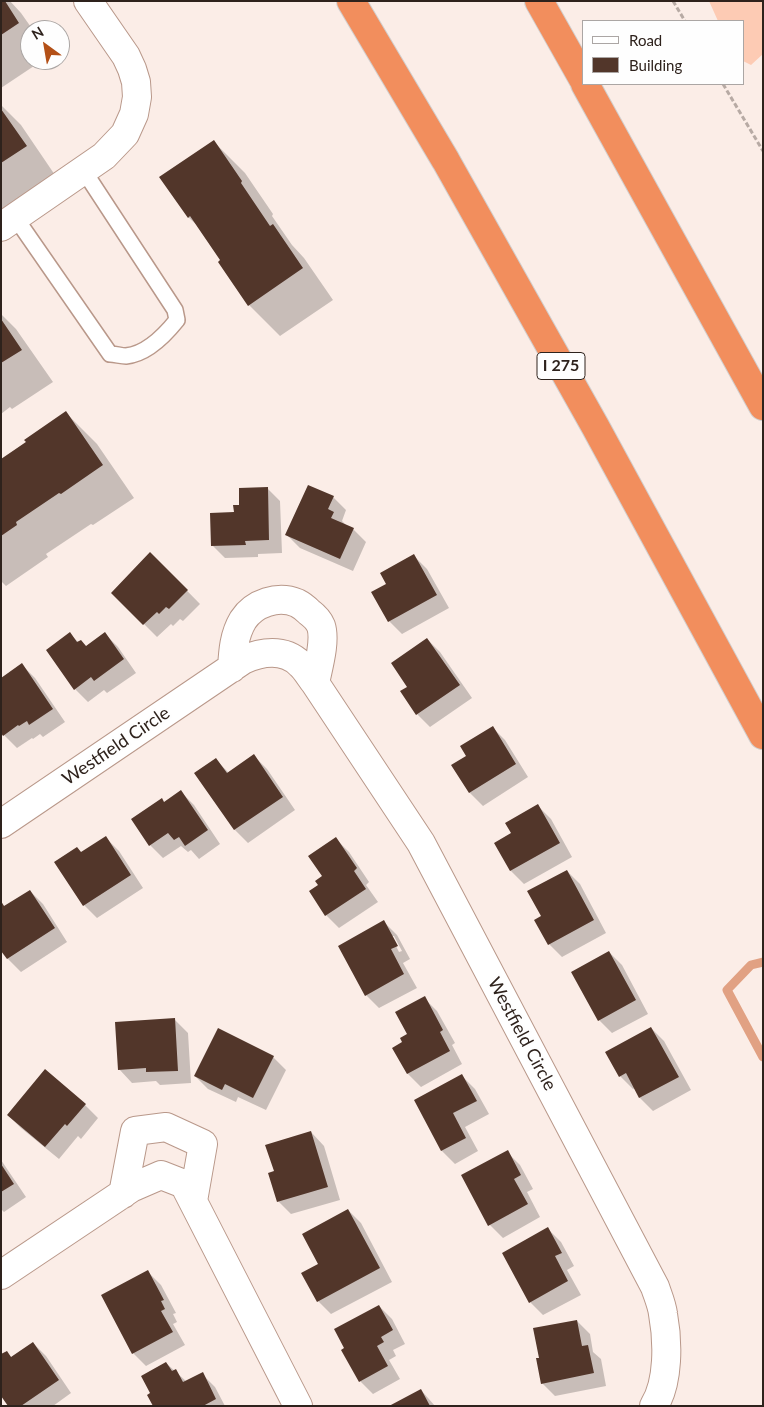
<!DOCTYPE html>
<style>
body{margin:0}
#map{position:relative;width:764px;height:1407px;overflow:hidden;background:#fbede7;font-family:Lato,sans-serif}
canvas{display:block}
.frame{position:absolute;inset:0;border:2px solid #2e221c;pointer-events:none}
.legend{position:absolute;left:582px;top:20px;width:162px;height:65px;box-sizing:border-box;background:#fefefe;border:1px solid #aba6a4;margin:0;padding:6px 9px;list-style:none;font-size:15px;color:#2e221c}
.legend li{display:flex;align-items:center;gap:10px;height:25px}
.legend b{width:25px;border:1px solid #aba6a4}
.north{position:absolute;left:20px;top:20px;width:50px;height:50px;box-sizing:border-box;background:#fefefe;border:1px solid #aba6a4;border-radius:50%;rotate:328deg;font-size:14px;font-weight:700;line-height:20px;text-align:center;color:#2e221c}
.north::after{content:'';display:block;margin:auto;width:18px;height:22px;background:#b35017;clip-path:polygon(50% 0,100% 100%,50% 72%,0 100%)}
</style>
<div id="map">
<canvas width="764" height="1407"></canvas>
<div class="frame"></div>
<ul class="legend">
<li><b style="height:6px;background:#fff"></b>Road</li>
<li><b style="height:14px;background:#52362a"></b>Building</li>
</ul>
<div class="north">N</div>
</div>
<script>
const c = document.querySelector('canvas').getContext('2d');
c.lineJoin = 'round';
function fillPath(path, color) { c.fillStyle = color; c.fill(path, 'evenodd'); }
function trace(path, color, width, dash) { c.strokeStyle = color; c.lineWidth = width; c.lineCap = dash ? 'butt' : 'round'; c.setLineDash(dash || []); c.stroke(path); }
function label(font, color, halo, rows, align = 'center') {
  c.font = font + ' Lato,sans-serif'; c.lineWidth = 5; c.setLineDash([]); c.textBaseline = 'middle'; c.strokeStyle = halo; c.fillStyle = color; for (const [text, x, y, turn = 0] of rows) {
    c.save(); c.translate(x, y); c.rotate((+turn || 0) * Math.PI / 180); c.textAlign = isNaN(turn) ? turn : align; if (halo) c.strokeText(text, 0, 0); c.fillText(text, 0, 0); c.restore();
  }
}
const green = new Path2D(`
 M 709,1 L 763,1 L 763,54 L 751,65 L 743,61 L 743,21 L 718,21 Z`);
const shadow = new Path2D(`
 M 1,1 L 10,1 L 21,13 L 33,30 L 30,30 L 30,60 L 43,60 L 1,88 Z
 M 1,105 L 21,125 L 57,178 L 1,213 Z
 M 213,141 L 245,173 L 273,214 L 272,216 L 292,245 L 304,258 L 333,300 L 280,336 L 249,305 L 222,260 L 199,227 L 188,217 Z
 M 1,314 L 16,329 L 53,382 L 12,409 L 10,407 L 1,414 Z
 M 66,413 L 97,444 L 134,498 L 93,525 L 91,524 L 46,554 L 48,557 L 6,586 L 1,581 L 1,460 Z
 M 267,488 L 280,501 L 282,553 L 258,554 L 258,557 L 225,558 L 212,545 L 240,506 Z
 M 333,497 L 346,510 L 342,521 L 347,526 L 353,529 L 366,542 L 353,571 L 300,548 L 287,535 Z
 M 150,553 L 200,604 L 183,621 L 180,619 L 173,626 L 171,624 L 157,637 L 113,593 Z
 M 414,556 L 427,569 L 449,608 L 402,634 L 389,621 L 388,584 Z
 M 70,634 L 79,643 L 87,647 L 105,634 L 118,647 L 136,673 L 107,693 L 104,690 L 88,702 L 75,689 Z
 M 427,639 L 440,652 L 472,698 L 430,727 L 417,714 Z
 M 22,665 L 35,678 L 65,722 L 43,737 L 40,734 L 33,739 L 32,738 L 17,748 L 4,735 Z
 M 492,727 L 505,740 L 528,777 L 483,806 L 470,793 L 453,766 L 468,757 Z
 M 254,756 L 267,769 L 295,810 L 248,843 L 235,830 L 196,773 L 216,760 L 229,773 Z
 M 181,792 L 194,805 L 220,844 L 199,859 L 191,850 L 188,852 L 181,846 L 163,858 L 150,845 L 165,803 Z
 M 538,806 L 551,819 L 572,857 L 524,884 L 511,871 L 496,843 L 512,834 Z
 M 106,838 L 119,851 L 143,888 L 97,918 L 84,905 L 82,853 Z
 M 336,839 L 349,852 L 369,882 L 366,885 L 378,902 L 339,928 L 326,915 L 320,885 Z
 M 567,871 L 580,884 L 606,933 L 562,957 L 549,944 L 542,917 Z
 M 30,891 L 43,904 L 67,942 L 21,972 L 8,959 L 1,948 L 1,903 L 5,907 Z
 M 384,922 L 397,935 L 410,959 L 403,963 L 417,988 L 379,1008 L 366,995 ZM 391,936 L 394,936 L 402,951 L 399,952 Z
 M 609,952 L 622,965 L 648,1014 L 612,1033 L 599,1020 Z
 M 424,998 L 437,1011 L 455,1043 L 452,1045 L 462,1064 L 421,1087 L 408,1074 L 394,1048 L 404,1042 L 409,1035 Z
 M 175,1020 L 188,1033 L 191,1083 L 160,1085 L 156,1081 L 132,1083 L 119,1069 Z
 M 651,1028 L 664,1041 L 691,1090 L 653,1111 L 640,1098 L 635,1088 L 633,1089 L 620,1076 Z
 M 273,1057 L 286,1070 L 266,1110 L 238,1097 L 236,1102 L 208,1089 L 195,1076 Z
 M 45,1071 L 85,1105 L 98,1118 L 81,1139 L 78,1136 L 59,1159 L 21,1128 L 8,1115 Z
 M 462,1076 L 475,1089 L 489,1114 L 465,1127 L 478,1151 L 455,1164 L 442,1151 L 415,1101 Z
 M 311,1132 L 324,1146 L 340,1200 L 291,1214 L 278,1201 L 275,1172 Z
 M 507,1152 L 520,1165 L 533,1189 L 527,1192 L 540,1217 L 503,1238 L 490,1225 Z
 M 1,1160 L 26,1197 L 4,1212 L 1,1209 Z
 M 348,1210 L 361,1223 L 392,1282 L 331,1314 L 318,1301 L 303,1273 L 320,1264 Z
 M 548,1229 L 561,1242 L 574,1266 L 567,1270 L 581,1295 L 543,1315 L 530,1302 Z
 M 148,1272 L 161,1285 L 176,1313 L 173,1314 L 177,1322 L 173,1324 L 185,1345 L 146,1366 L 133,1353 Z
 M 379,1306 L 392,1319 L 405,1344 L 393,1350 L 396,1356 L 389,1360 L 400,1379 L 373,1394 L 360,1381 Z
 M 577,1321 L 590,1334 L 593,1352 L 601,1359 L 606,1386 L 555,1396 L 542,1383 L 541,1359 Z
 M 33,1343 L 46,1356 L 71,1393 L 53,1406 L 10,1406 L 6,1352 L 12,1358 Z
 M 166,1363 L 187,1382 L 202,1374 L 215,1387 L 225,1406 L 155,1406 Z
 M 421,1390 L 435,1406 L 392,1406 Z`);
const stream = new Path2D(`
 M 763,962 L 751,965 L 727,990 L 763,1057`);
const building = new Path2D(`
 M 1,1 L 5,1 L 19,23 L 1,35 Z
 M 1,109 L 27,146 L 1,163 Z
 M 214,140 L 242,181 L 241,183 L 270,226 L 273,224 L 303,268 L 248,306 L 218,262 L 220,260 L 190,216 L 188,218 L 159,177 Z
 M 1,319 L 22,350 L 1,363 Z
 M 66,411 L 103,465 L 61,494 L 59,493 L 16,522 L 17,525 L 1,536 L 1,459 L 26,442 L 24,440 Z
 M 308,485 L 334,496 L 328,509 L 334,512 L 331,518 L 354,528 L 340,559 L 285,535 Z
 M 268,487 L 269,540 L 245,541 L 246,545 L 211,546 L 210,513 L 234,512 L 233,505 L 239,505 L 239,488 Z
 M 150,552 L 188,590 L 169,609 L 166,607 L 159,614 L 157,612 L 143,625 L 111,593 Z
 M 414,554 L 437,595 L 388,622 L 371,592 L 386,584 L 380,573 Z
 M 70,632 L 77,642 L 81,640 L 86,646 L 105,632 L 124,659 L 94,681 L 91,677 L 74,690 L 46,650 Z
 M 427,638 L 460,685 L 416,715 L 400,691 L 407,687 L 391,663 Z
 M 22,663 L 53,709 L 29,725 L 27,721 L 19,726 L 18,725 L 3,736 L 1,733 L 1,678 Z
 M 493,726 L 516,764 L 469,793 L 451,765 L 466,756 L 460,746 Z
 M 254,754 L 283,797 L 234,830 L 194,773 L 216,758 L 227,773 Z
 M 181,790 L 208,830 L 185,846 L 179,837 L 174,840 L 168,833 L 149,846 L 131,819 L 162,798 L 164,802 Z
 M 538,804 L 560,843 L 510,871 L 494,843 L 511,833 L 505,823 Z
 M 106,836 L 131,875 L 83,906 L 54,862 L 77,847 L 81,852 Z
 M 336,837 L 357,868 L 354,871 L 366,889 L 325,916 L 309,891 L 318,885 L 315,881 L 322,876 L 308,856 Z
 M 567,870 L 594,920 L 548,945 L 534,920 L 541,916 L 527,891 Z
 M 30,890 L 55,928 L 7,959 L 1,951 L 1,901 L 4,906 Z
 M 384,920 L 398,946 L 391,949 L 404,974 L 365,996 L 338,946 Z
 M 609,951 L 636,1000 L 598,1021 L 571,972 Z
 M 425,996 L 443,1030 L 440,1032 L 450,1051 L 407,1074 L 392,1048 L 402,1042 L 400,1038 L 407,1034 L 395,1012 Z
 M 175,1018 L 178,1071 L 146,1072 L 146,1068 L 118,1070 L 115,1022 Z
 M 651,1027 L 679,1077 L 639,1098 L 626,1073 L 619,1077 L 605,1052 Z
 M 218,1028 L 274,1056 L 253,1098 L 225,1084 L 222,1090 L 194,1076 Z
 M 45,1069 L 86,1104 L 67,1126 L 65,1124 L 45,1147 L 7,1115 Z
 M 462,1074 L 477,1101 L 453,1113 L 466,1138 L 441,1151 L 414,1100 Z
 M 311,1131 L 328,1187 L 277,1202 L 268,1173 L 274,1171 L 265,1145 Z
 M 508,1150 L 521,1175 L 514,1179 L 528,1204 L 488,1226 L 461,1175 Z
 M 1,1164 L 14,1184 L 1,1192 Z
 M 348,1209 L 380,1268 L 317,1302 L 301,1273 L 318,1264 L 302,1234 Z
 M 548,1227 L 562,1253 L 555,1256 L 568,1281 L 529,1303 L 502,1253 Z
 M 148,1270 L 164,1300 L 161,1301 L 165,1309 L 161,1311 L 173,1332 L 132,1354 L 101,1295 Z
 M 379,1305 L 393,1330 L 381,1337 L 384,1342 L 377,1346 L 388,1366 L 359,1382 L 341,1350 L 344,1348 L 334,1329 Z
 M 577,1320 L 582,1346 L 588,1345 L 594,1373 L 541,1384 L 536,1358 L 539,1358 L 533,1328 Z
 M 33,1342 L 59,1380 L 21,1406 L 8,1406 L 1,1396 L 1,1354 L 7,1351 L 11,1357 Z
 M 166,1362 L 172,1371 L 176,1369 L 183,1382 L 203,1372 L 216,1399 L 203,1406 L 153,1406 L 147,1395 L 150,1393 L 141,1376 Z
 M 421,1389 L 430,1406 L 389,1406 Z`);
const path = new Path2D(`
 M 673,1 L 685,21
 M 723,84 L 763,151`);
const lane = new Path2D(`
 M 15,217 L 110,354 C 115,354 121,356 126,356 C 147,354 165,335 177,320 L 175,310 L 84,171`);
const street = new Path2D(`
 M 1,227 L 104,156 L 125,134 L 134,114 L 137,97 L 136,82 L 132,69 L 126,56 L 88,1
 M 232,668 C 233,651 234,635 243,620 C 254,603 278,595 297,603 C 301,605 305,608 309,612 C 313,615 319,621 321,626 C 326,641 318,668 315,683
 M 1,824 L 243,660 C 261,652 284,648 300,664 C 306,669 310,677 315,683 L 421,843 L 655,1287 C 658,1296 662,1305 663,1314 C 668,1341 669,1382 654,1406
 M 123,1194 L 135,1131 L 166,1127 L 203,1144 L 193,1201
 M 1,1275 L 131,1188 L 161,1175 L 184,1184 L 298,1406`);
const highway = new Path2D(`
 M 351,1 L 446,161 L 595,426 L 763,735
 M 539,1 L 583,79
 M 585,84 L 763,406`);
const shields = [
 [561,366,48]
];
const shieldNames = [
 ["I 275",561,366]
];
const streetNames = [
 ["Westfield Circle",116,746,-34],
 ["Westfield Circle",522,1034,62]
];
fillPath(green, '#fdcbb4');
fillPath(shadow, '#0003');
trace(stream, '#e1a183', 9);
fillPath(building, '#52362a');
trace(lane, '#b9988a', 18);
trace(street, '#b9988a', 30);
trace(highway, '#d1cecd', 30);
trace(path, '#b7aaa4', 3, [5, 2.5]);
trace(lane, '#fff', 15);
trace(street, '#fff', 28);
trace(highway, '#f28e5d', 28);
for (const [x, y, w] of shields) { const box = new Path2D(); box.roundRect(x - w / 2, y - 13.5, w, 27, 4); c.fillStyle = '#fefefe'; c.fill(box); trace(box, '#2e221c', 1); }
label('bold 16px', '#2e221c', null, shieldNames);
label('18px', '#2e221c', '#fefefe', streetNames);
</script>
